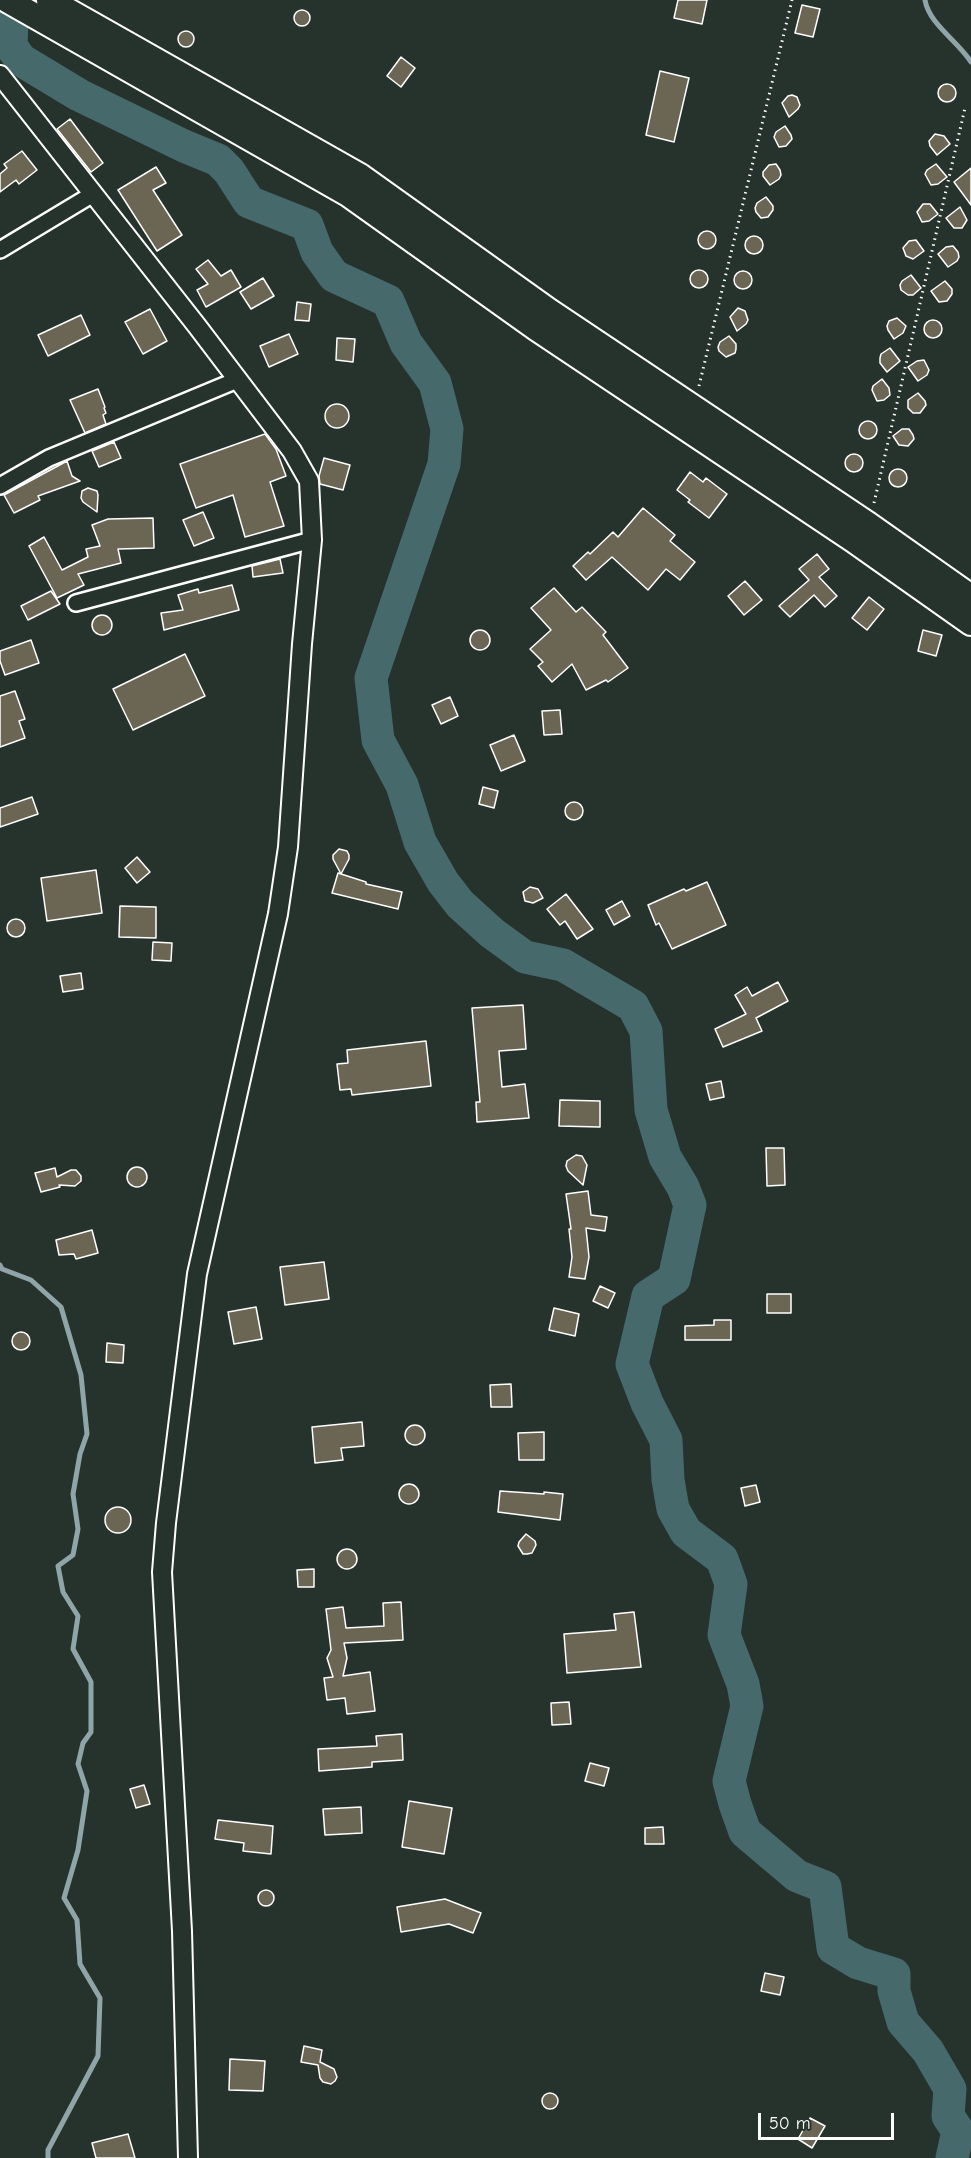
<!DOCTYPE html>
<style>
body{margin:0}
#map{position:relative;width:971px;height:2158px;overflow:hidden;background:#26332d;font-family:"Comic Neue",sans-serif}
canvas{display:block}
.scale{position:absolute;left:758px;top:2113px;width:136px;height:27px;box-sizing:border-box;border:3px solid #fff;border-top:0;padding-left:8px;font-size:18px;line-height:21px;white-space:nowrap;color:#fff;-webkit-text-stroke:4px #26332d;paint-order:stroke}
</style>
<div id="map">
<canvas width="971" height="2158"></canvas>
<div class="scale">50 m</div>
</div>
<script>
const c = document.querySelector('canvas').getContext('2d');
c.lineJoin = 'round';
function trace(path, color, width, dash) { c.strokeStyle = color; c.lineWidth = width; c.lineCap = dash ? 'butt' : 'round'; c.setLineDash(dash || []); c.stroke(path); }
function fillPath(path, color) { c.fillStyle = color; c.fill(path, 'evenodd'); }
const stream = new Path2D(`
 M 925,0 C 929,24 958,41 971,62
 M 0,1265 L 2,1269 L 31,1280 L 61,1307 L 81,1375 L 87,1434 L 80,1454 L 73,1494 L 78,1529 L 73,1555 L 58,1566 L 63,1592 L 78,1616 L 73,1649 L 91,1682 L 91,1732 L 83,1743 L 78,1764 L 87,1791 L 78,1850 L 64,1898 L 77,1920 L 80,1964 L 100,1998 L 98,2056 L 48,2150 L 48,2158`);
const river = new Path2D(`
 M 20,0 L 12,20 L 11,46 L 21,60 L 79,95 L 184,146 L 218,160 L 229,171 L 249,202 L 307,225 L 317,252 L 334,276 L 388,301 L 406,343 L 435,383 L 447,429 L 444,464 L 371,678 L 378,740 L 402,785 L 420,842 L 443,882 L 460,904 L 492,933 L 525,957 L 563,965 L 633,1006 L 646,1031 L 651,1110 L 665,1157 L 683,1187 L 690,1205 L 674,1279 L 648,1296 L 632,1364 L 647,1403 L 666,1440 L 668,1480 L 673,1509 L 686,1532 L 722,1559 L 731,1584 L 724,1635 L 743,1684 L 747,1706 L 729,1781 L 735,1804 L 745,1832 L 797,1876 L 825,1887 L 833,1948 L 858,1963 L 894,1974 L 894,1991 L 903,2022 L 928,2051 L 950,2089 L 948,2116 L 958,2131 L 952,2158`);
const building = new Path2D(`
 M 678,0 L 707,0 L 702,24 L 674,18 Z
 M 802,5 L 820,9 L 813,37 L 795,33 Z
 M294 18a8 8 0 1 1 16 0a8 8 0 1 1-16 0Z
 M178 39a8 8 0 1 1 16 0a8 8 0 1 1-16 0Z
 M 401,57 L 415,68 L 401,87 L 387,76 Z
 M 660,71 L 689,78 L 674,142 L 646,135 Z
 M938 93a9 9 0 1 1 18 0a9 9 0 1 1-18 0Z
 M 792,95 L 797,97 L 800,105 L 798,109 L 789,117 L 782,103 L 788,96 Z
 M 70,119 L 103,163 L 91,172 L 57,129 Z
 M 785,126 L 791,135 L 792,139 L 786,146 L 779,147 L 774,137 L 776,132 Z
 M 935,134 L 944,136 L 950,144 L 937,155 L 930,146 L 929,141 Z
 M 22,151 L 37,170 L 19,184 L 16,180 L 0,192 L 0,174 L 7,168 L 4,164 Z
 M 776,164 L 780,170 L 781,175 L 779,179 L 770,185 L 763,176 L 763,172 L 769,165 Z
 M 936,164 L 947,177 L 938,184 L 931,185 L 925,174 L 927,170 Z
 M 156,167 L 166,183 L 153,190 L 182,235 L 157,251 L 118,190 Z
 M 971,168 L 971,205 L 954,182 Z
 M 766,197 L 773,206 L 773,210 L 768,217 L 761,218 L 756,212 L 755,208 L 757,203 Z
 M 923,204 L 930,204 L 938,214 L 929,221 L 922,222 L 917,212 Z
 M 960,207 L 967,220 L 962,228 L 954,228 L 946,218 Z
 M698 240a9 9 0 1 1 18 0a9 9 0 1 1-18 0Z
 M745 245a9 9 0 1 1 18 0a9 9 0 1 1-18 0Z
 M 916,240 L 924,251 L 913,259 L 906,256 L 903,248 L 909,241 Z
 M 953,246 L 958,252 L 959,257 L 957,261 L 948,267 L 938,254 L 946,247 Z
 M 208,260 L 221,276 L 231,270 L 241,287 L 206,307 L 197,290 L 208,284 L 196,269 Z
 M690 279a9 9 0 1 1 18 0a9 9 0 1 1-18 0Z
 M734 280a9 9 0 1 1 18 0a9 9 0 1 1-18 0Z
 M 911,275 L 921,288 L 913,295 L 908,295 L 901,290 L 900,285 L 902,281 Z
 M 263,278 L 274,296 L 251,309 L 240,292 Z
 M 945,281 L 952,289 L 952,294 L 947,301 L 939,302 L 931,291 Z
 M 297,302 L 311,304 L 309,321 L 295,320 Z
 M 738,308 L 745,311 L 748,320 L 746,324 L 737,331 L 730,317 Z
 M 150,309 L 167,341 L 143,354 L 125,322 Z
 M 81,315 L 90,335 L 48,356 L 38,335 Z
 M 897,318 L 906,326 L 903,333 L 894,339 L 888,330 L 887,326 L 889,321 Z
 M924 329a9 9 0 1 1 18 0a9 9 0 1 1-18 0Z
 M 289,334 L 298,354 L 269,367 L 260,346 Z
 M 729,336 L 736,344 L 736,349 L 735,353 L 726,357 L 719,351 L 718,347 L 720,342 Z
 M 337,338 L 355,339 L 353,362 L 336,360 Z
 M 890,348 L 900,361 L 887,372 L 880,363 L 880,358 L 881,354 Z
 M 924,360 L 929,370 L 927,375 L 918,381 L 908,367 L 917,361 Z
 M 882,379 L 889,388 L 890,395 L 884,400 L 877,401 L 872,390 L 873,386 Z
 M 98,389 L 105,407 L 104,408 L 106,413 L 103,415 L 106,424 L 85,433 L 70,400 Z
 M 918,393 L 925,401 L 926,405 L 920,413 L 913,413 L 908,408 L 908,400 Z
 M325 416a12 12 0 1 1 24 0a12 12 0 1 1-24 0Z
 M859 430a9 9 0 1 1 18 0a9 9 0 1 1-18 0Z
 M 902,429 L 909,429 L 913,435 L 914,439 L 908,446 L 899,445 L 893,436 Z
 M 265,434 L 276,449 L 286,476 L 270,482 L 284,526 L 245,537 L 233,495 L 196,508 L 180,464 Z
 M 114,442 L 121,458 L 99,467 L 92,451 Z
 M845 463a9 9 0 1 1 18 0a9 9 0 1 1-18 0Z
 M 324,458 L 350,465 L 343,490 L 320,484 L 319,476 Z
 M 67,461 L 72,476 L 80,481 L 38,496 L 40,500 L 14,513 L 4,495 Z
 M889 478a9 9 0 1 1 18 0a9 9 0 1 1-18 0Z
 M 690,472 L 703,482 L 706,478 L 727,494 L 709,518 L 688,502 L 690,500 L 677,490 Z
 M 88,488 L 97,491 L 98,495 L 97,512 L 83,502 L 81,498 L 82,491 Z
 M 643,508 L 675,535 L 670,541 L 695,562 L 680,580 L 666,569 L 648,590 L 612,557 L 586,580 L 573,566 L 588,552 L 590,554 L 613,532 L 618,537 Z
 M 203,512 L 214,538 L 194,546 L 183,520 Z
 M 153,518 L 154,548 L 118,549 L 121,563 L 78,574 L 84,585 L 57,598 L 29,546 L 44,537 L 62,570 L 88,557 L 86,549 L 100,546 L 92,525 L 108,519 Z
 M 817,554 L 829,569 L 819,577 L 837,596 L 825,607 L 814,595 L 790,617 L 779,606 L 809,580 L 799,569 Z
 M 280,559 L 283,573 L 253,577 L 252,566 Z
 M 745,581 L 762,600 L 744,615 L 728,596 Z
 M 232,585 L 239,610 L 164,630 L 161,613 L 183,610 L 178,595 L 198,589 L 199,593 Z
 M 554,588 L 576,612 L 582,607 L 606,632 L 603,635 L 628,668 L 608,682 L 606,680 L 586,690 L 572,664 L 552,682 L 538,666 L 543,662 L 530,649 L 551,630 L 531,608 Z
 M 51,591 L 60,604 L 28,620 L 21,606 Z
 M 869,597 L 884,609 L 867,630 L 852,618 Z
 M92 625a10 10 0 1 1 20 0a10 10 0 1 1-20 0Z
 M 923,630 L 942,635 L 936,656 L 918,651 Z
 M470 640a10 10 0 1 1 20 0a10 10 0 1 1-20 0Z
 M 31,640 L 39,663 L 5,675 L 0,661 L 0,651 Z
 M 185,654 L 205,696 L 133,730 L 113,689 Z
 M 15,691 L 25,719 L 19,721 L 25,738 L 0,747 L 0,696 Z
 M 450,697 L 458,716 L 441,724 L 432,705 Z
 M 560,710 L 562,734 L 544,735 L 542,711 Z
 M 514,735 L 525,761 L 501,771 L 490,745 Z
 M 483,787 L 498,791 L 494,808 L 479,804 Z
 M 32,797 L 38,814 L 0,827 L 0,808 Z
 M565 811a9 9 0 1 1 18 0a9 9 0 1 1-18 0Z
 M 339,849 L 347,851 L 349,855 L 349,859 L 341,874 L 333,859 L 333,855 Z
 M 137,857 L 150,872 L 137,883 L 125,868 Z
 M 96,870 L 102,913 L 47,921 L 41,878 Z
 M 338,873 L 366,882 L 366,884 L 402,892 L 398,909 L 332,893 Z
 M 707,882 L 726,925 L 672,949 L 659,923 L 656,925 L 648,905 L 684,889 L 686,891 Z
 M 530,887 L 538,889 L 543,898 L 533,903 L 525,901 L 523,892 Z
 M 566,894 L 593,929 L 577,939 L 565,921 L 560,925 L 547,909 Z
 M 622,901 L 630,916 L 614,925 L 606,910 Z
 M 120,906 L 156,907 L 156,938 L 119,937 Z
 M7 928a9 9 0 1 1 18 0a9 9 0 1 1-18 0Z
 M 153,942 L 172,943 L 171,961 L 152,960 Z
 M 81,973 L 83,989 L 63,992 L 60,976 Z
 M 778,982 L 788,1001 L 756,1018 L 762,1031 L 723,1047 L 715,1029 L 746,1014 L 735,995 L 747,987 L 752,996 Z
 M 523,1005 L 526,1049 L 499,1051 L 502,1087 L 525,1084 L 529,1118 L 477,1122 L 476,1102 L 480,1102 L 472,1008 Z
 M 426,1041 L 431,1086 L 352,1095 L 351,1089 L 340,1090 L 337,1064 L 348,1063 L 347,1050 Z
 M 721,1081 L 724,1097 L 710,1100 L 706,1084 Z
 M 560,1100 L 600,1101 L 600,1127 L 559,1126 Z
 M 766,1148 L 784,1148 L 785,1185 L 767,1186 Z
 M 576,1155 L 582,1156 L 587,1165 L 583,1185 L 568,1171 L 566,1166 L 567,1161 Z
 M127 1177a10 10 0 1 1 20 0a10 10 0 1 1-20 0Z
 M 55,1168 L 57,1177 L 71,1170 L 76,1170 L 81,1176 L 81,1181 L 75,1186 L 59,1185 L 60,1187 L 41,1192 L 35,1173 Z
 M 588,1191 L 591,1215 L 607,1217 L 605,1231 L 586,1228 L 589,1257 L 585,1279 L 569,1277 L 572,1257 L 569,1229 L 571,1229 L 566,1194 Z
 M 92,1230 L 98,1253 L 76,1259 L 74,1254 L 59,1255 L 56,1240 Z
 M 324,1262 L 329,1299 L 285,1305 L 280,1267 Z
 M 600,1286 L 615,1293 L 608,1308 L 593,1301 Z
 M 767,1294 L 791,1294 L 791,1313 L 767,1313 Z
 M 256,1307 L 262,1339 L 234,1344 L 228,1312 Z
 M 554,1308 L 579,1314 L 575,1336 L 549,1330 Z
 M 714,1320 L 731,1320 L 731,1340 L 685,1340 L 685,1326 L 714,1325 Z
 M12 1341a9 9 0 1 1 18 0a9 9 0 1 1-18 0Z
 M 107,1343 L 124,1345 L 123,1363 L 106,1362 Z
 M 511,1384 L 512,1407 L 491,1407 L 490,1385 Z
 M 362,1422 L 364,1446 L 341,1448 L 343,1460 L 315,1463 L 312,1427 Z
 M405 1435a10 10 0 1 1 20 0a10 10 0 1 1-20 0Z
 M 544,1432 L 544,1460 L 519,1460 L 518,1433 Z
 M399 1494a10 10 0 1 1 20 0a10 10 0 1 1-20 0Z
 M 756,1485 L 760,1502 L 745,1506 L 741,1488 Z
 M 500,1491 L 544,1494 L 544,1492 L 563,1494 L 560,1520 L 498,1512 Z
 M105 1520a13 13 0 1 1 26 0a13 13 0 1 1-26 0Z
 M 526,1534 L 535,1541 L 536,1545 L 532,1553 L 527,1554 L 523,1554 L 518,1546 L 519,1542 Z
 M337 1559a10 10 0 1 1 20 0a10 10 0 1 1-20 0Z
 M 314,1569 L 314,1587 L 298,1587 L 297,1570 Z
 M 401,1602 L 403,1640 L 344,1643 L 347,1658 L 343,1676 L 370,1672 L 375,1711 L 347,1714 L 345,1698 L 327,1700 L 324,1678 L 333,1677 L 327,1658 L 331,1650 L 326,1609 L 343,1607 L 346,1628 L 384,1626 L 383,1603 Z
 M 634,1612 L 641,1667 L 567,1673 L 564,1634 L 616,1630 L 614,1614 Z
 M 569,1702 L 571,1724 L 552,1725 L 551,1703 Z
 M 402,1734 L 403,1760 L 372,1762 L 372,1767 L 319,1771 L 318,1749 L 377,1746 L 376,1736 Z
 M 590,1763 L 609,1768 L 604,1786 L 585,1781 Z
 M 144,1785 L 150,1804 L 136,1808 L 130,1789 Z
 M 409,1801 L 452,1808 L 444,1854 L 402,1847 Z
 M 361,1807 L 362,1833 L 325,1835 L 323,1809 Z
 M 218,1820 L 273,1826 L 271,1854 L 243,1851 L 244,1843 L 215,1839 Z
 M 663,1827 L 664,1844 L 645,1844 L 645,1828 Z
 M258 1898a8 8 0 1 1 16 0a8 8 0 1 1-16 0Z
 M 445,1899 L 481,1913 L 473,1933 L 449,1924 L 401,1932 L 397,1907 Z
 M 765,1973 L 784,1977 L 780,1995 L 761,1991 Z
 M 304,2046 L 322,2050 L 320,2062 L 334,2069 L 337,2077 L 335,2081 L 331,2084 L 323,2082 L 320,2078 L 318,2065 L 301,2062 Z
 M 230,2059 L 265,2061 L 263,2091 L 229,2090 Z
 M542 2101a8 8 0 1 1 16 0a8 8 0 1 1-16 0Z
 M 810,2118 L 825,2126 L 812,2148 L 798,2139 Z
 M 128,2134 L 135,2158 L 96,2158 L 92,2143 Z`);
const path = new Path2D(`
 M 699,386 L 792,0
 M 874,503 L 965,108`);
const minor = new Path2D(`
 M 0,250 L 93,194
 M 0,486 L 49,458 L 237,380
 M 76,603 L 312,540`);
const tertiary = new Path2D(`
 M 0,75 L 197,326 L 292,451 L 309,481 L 312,540 L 302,644 L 288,847 L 278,914 L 197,1274 L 166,1523 L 162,1572 L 182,1931 L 188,2158`);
const trunk = new Path2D(`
 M 7,0 L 348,194 L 536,328 L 852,539 L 971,623
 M 49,0 L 360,176 L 549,311 L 869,525 L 971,597`);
trace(stream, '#90a5a7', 5);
trace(river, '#46696c', 33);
fillPath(building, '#6b6654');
trace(building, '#fff', 1.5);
trace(minor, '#fff', 20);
trace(tertiary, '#fff', 22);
trace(trunk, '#fff', 28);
trace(path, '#fff', 3, [1.5, 4.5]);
trace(minor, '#26332d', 15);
trace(tertiary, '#26332d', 18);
trace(trunk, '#26332d', 24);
</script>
